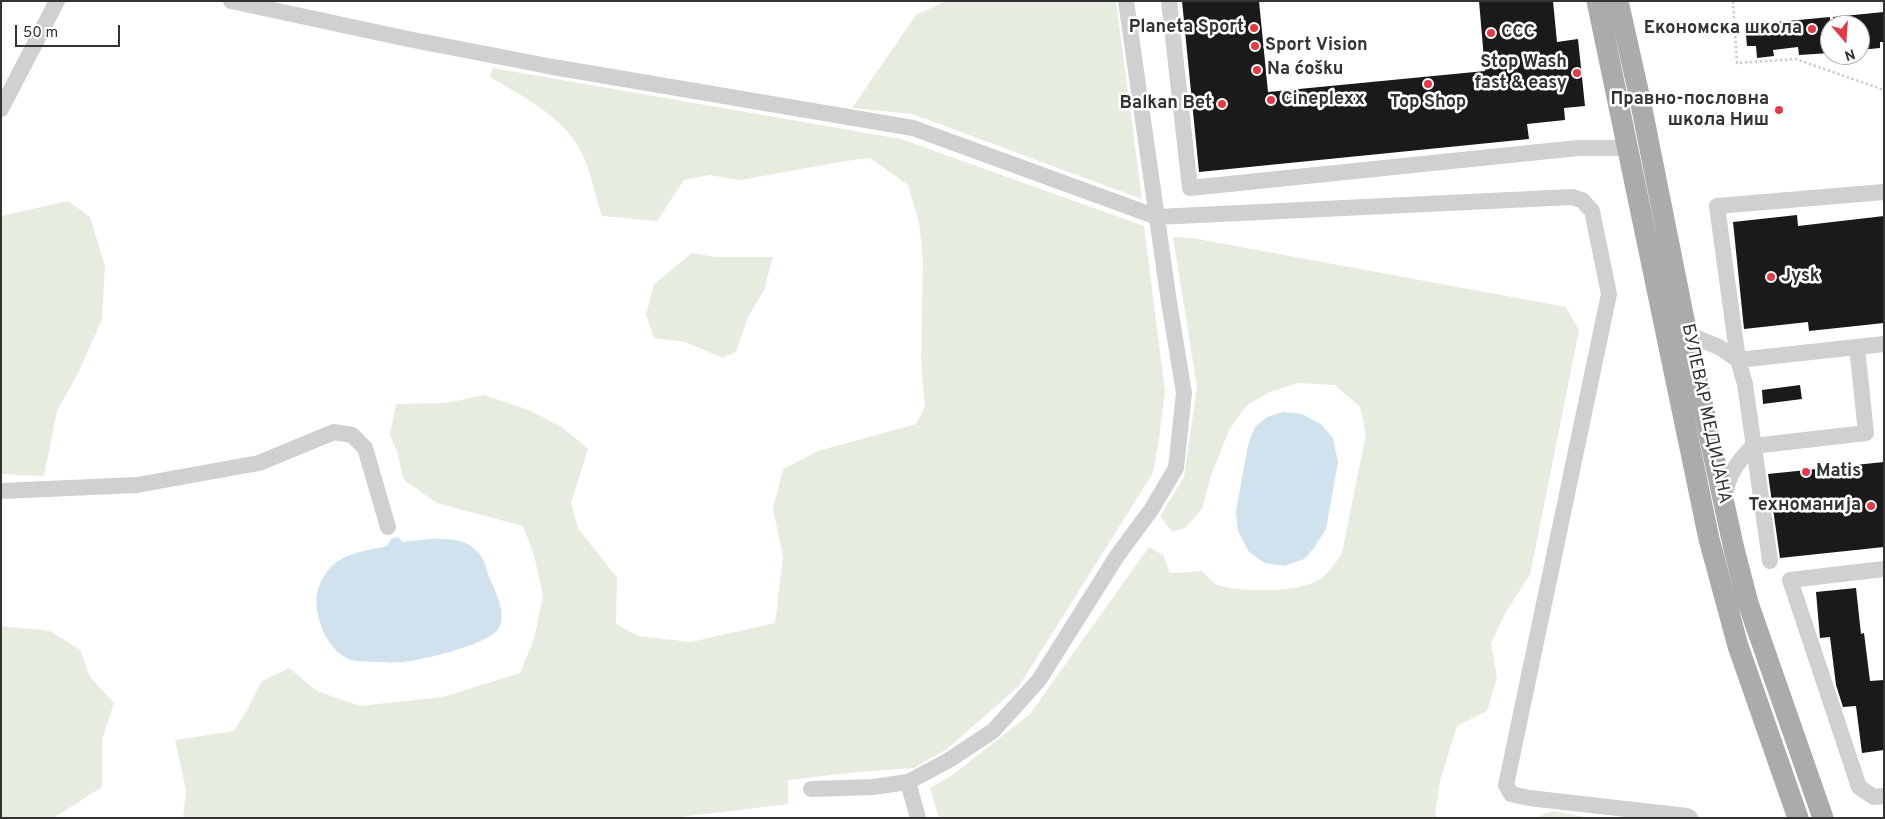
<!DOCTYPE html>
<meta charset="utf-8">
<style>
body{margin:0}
#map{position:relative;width:1885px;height:819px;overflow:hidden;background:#fff;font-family:Overpass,sans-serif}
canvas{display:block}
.frame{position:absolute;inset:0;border:2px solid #333;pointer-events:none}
.north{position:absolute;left:1820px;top:15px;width:50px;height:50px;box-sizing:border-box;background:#fff;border:1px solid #adadad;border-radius:50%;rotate:162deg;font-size:14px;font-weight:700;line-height:20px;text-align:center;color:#333}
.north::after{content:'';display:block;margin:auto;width:18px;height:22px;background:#e63946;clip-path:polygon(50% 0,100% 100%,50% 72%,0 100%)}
.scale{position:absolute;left:15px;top:25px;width:105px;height:22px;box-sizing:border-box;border:2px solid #333;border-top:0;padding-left:6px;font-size:15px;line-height:18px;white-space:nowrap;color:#333;-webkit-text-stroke:4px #fff;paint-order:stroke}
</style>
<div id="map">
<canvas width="1885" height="819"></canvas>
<div class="frame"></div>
<div class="north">N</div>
<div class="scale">50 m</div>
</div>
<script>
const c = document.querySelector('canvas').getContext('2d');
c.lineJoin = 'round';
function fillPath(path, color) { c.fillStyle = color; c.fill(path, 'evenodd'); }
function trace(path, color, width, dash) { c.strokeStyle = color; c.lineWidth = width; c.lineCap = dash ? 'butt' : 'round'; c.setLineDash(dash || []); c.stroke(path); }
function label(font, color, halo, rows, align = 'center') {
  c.font = font + ' Overpass,sans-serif'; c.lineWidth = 5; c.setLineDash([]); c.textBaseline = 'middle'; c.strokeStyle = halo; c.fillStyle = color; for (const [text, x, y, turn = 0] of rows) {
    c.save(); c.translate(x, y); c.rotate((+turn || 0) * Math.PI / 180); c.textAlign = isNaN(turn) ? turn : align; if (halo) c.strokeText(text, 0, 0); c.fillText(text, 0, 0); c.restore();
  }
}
const green = new Path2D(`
 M 946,1 L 1116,1 L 1142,199 L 912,114 L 852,108 L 916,15 Z
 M 493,68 L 901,139 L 1144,226 L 1165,391 L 1159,439 L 1153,473 L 1019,686 L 947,749 L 914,768 L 857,772 L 788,780 L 788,804 L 672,818 L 183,818 L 186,790 L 175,740 L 234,731 L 247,710 L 262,681 L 289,668 L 317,691 L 360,706 L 443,697 L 520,673 L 534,639 L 543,595 L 534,555 L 523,526 L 437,503 L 404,480 L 397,452 L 390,435 L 396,404 L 446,403 L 484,395 L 529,410 L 562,427 L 588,449 L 571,503 L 578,528 L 617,578 L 616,624 L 638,636 L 691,642 L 775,623 L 783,557 L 773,509 L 783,469 L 818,451 L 916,424 L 925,407 L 921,361 L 923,261 L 919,222 L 908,185 L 870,158 L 846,161 L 740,180 L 709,175 L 684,180 L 657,221 L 602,216 C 596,198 592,178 585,160 C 569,119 525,98 490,77 Z
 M 68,201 L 90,217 L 105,266 L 102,320 L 78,373 L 57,411 L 44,476 L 1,474 L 1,216 Z
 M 1173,237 L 1192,238 L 1566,307 L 1579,330 L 1530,575 L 1507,610 L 1491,643 L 1497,678 L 1487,711 L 1457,726 L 1440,781 L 1435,815 L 1438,818 L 939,818 L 930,788 L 954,774 L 1030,714 L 1149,547 L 1163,555 L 1170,573 L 1202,571 C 1207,576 1214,584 1220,586 C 1244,592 1290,592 1313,583 C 1325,579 1335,564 1342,553 L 1366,434 L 1360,407 L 1335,385 L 1298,383 L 1270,392 L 1247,405 L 1229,430 L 1211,476 L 1202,509 L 1185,528 L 1172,532 L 1160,516 L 1184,477 L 1197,387 Z
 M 692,253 L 716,257 L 773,257 L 764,290 L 748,317 L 736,352 L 723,358 L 685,342 L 654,338 L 646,315 L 654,284 Z
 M 1,626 L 50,631 L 80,650 L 90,677 L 114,703 L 102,740 L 102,787 L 53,818 L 1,818 Z
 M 1552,811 L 1590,818 L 1535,818 Z`);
const water = new Path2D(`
 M 1283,412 L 1302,414 L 1321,424 L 1333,438 L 1338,462 L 1326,529 L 1314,548 L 1304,559 L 1284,566 L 1265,563 L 1249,552 L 1238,531 L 1236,511 L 1248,445 L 1255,427 L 1267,417 Z
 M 398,537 L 403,542 C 427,539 466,532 481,556 C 485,562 487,571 489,577 C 495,591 507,614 499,628 C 490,644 423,660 404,662 C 396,663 358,662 351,660 C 328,653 313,615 317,593 C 319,584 324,574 331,567 C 344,553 369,550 387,546 L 391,539 Z`);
const building = new Path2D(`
 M 1182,1 L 1259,1 L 1268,92 L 1485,71 L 1479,1 L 1553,1 L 1557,42 L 1578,39 L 1585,106 L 1564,108 L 1565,120 L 1527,124 L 1529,139 L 1199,172 Z
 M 1884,12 L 1884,42 L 1880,42 L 1880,48 L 1860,50 L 1860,25 L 1833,25 L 1833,17 Z
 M 1830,17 L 1830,53 L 1799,55 L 1798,47 L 1773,50 L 1774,56 L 1757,58 L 1756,46 L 1747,46 L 1745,25 Z
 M 1797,215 L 1798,226 L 1884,216 L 1884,323 L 1809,331 L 1808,322 L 1744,329 L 1733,222 Z
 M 1800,385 L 1802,399 L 1763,404 L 1762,390 Z
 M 1884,462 L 1884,547 L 1780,558 L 1768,474 Z
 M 1856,588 L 1861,634 L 1864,633 L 1870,681 L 1884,680 L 1884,750 L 1862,753 L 1856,706 L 1843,707 L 1836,685 L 1830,637 L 1820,638 L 1816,592 Z`);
const path = new Path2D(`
 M 1733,1 L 1737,63 L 1796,59 L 1884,90`);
const minor = new Path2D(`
 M 231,1 L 408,39 L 553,67 L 913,128 L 1157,217 L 1572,197 L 1582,200 L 1592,211 L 1609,294 L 1506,785 L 1511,794 L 1529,798 L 1687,816 L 1690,818
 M 1169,1 L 1190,188 L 1578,148 L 1617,148 L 1627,145
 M 1,109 L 57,1
 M 1687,334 L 1719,347 L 1738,360 L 1884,344
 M 1,491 L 137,485 L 259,463 L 334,432 L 352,435 L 365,448 L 388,527
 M 1725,499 C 1726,477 1738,461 1753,446 L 1866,433 L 1857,347
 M 1770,561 L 1745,384 L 1738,360 L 1717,206 L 1884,192
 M 1884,569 L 1790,580 L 1859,787 L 1874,797 L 1884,796
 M 908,782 L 918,818
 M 811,789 L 873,787 L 908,782 L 949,760 L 993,731 L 1039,680 L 1117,556 L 1151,510 L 1176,468 L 1184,393 L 1169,302 L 1126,1`);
const major = new Path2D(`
 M 1597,1 L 1709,539 L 1738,646 L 1798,818
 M 1618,1 L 1640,99 L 1687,334 L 1734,549 L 1748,603 L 1823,818`);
const markers = [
 [1254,28,5,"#e63946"],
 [1812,29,5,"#e63946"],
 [1491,33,5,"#e63946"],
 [1255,46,5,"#e63946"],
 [1257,70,5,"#e63946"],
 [1577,73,5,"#e63946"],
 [1428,84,5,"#e63946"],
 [1271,100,5,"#e63946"],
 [1222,104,5,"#e63946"],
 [1779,110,5,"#e63946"],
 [1771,277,5,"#e63946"],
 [1806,472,5,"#e63946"],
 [1871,506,5,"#e63946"]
];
const poiNames = [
 ["Planeta Sport",1244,28],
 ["Економска школа",1802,29],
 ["CCC",1501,33,"left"],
 ["Sport Vision",1265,46,"left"],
 ["Stop Wash",1567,63],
 ["fast & easy",1567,84],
 ["Na ćošku",1267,70,"left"],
 ["Cineplexx",1281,100,"left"],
 ["Правно-пословна",1769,100],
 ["школа Ниш",1769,121],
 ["Top Shop",1428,103,"center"],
 ["Balkan Bet",1212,104],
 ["Jysk",1781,277,"left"],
 ["Matis",1816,472,"left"],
 ["Техноманија",1861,506]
];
const streetNames = [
 ["БУЛЕВАР МЕДИЈАНА",1705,414,78]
];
fillPath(green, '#e6ecdf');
fillPath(water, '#cfe2ee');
fillPath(building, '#1a1a1a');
trace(path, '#cdcdcd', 2.5, [2.5, 2.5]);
trace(minor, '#d0d0d0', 16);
trace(major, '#ababab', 21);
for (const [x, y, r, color] of markers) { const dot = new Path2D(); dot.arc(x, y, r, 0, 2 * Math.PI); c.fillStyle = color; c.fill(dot); trace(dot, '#fff', 2); }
label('bold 18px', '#333', '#fff', poiNames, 'right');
label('18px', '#333', '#fff', streetNames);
</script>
